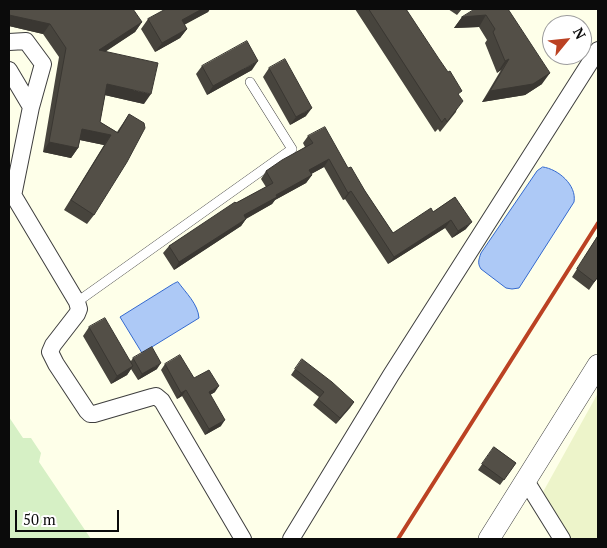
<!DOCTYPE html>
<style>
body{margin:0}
#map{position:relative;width:607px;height:548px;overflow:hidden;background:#feffe9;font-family:"PT Serif",serif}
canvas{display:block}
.frame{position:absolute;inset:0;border:10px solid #0b0b0b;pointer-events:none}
.north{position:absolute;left:542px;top:15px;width:50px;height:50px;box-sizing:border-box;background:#fff;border:1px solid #9d9d9d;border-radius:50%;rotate:62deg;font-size:14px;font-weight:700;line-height:20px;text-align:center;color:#0b0b0b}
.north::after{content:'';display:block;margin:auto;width:18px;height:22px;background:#bb4223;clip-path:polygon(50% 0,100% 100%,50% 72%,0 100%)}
.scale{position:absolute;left:15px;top:510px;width:104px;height:22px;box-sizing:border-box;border:2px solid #0b0b0b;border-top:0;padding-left:6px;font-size:15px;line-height:18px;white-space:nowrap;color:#0b0b0b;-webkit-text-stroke:4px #fff;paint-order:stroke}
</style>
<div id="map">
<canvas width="607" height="548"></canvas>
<div class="frame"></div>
<div class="north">N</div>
<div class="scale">50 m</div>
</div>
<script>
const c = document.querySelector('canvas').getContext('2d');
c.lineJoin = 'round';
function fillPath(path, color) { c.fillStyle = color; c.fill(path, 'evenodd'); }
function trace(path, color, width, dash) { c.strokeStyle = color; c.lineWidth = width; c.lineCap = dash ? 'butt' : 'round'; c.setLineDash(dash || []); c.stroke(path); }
const farmland = new Path2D(`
 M 598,393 L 598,539 L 570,539 L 543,492 Z`);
const pitch = new Path2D(`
 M 9,417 L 23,438 L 31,438 L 41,453 L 39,462 L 91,539 L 9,539 Z`);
const water = new Path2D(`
 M 543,167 C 558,169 577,185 574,202 L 519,288 L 512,289 L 506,288 L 481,269 C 477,263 479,259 481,253 L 537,171 Z
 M 178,282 C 186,293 198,304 199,318 L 142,353 L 120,317 L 173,284 Z`);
const service = new Path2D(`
 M 77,302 L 292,149 L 250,82`);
const minor = new Path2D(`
 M 9,42 L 26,41 L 43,64 L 31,107
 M 9,70 L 31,107 L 13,196
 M 9,188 L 77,302 L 79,309 L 77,314 L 53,345 L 50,352 L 56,364 L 87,411 L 90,414 L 94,414 L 152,397 L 156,396 L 162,401 L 243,539
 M 526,481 L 562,539
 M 291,539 L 391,375 L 598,50`);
const tertiary = new Path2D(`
 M 489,539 L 598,365`);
const rail = new Path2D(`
 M 398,539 L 598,223`);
const wall = new Path2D(`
 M 9,9 L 142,22 L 135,32 L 105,52 L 144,104 L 105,95 L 100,122 L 117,132 L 129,114 L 94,215 L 87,224 L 64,210 L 104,145 L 80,140 L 78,148 L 71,158 L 43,152 L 59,57 L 43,34 L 9,26 Z
 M 166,9 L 210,9 L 208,12 L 184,24 L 187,29 L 180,38 L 155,52 L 141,29 L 148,19 Z
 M 355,9 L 406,9 L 459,96 L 456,112 L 440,132 L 438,129 L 435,132 Z
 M 448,9 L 462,9 L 457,15 Z
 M 508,9 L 542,84 L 525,95 L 482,102 L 501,70 L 497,73 L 485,43 L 487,40 L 479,27 L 454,28 L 462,17 Z
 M 202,66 L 252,70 L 207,95 L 196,74 Z
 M 269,68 L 306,116 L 290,125 L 263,77 Z
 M 308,136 L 348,168 L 365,191 L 393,233 L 433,212 L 455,197 L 466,229 L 452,238 L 445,228 L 388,264 L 345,199 L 343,200 L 324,167 L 311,174 L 312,175 L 306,183 L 275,200 L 272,204 L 246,219 L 241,226 L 174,270 L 163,253 L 169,246 L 236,203 L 266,187 L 261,179 L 266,171 L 305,147 L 303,143 Z
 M 598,235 L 598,277 L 589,290 L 572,277 Z
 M 89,327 L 131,361 L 133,358 L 157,369 L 138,380 L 131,369 L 127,375 L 111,384 L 83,336 Z
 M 165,364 L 194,378 L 215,392 L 210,395 L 221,426 L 205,435 L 182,396 L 177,399 L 161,370 Z
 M 295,369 L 354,402 L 336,424 L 313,405 L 319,397 L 291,375 Z
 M 494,447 L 516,463 L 500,485 L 478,470 Z`);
const shadedWall = new Path2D(`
 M 202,9 L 210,9 L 208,12 L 175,30 L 182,20 Z
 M 9,15 L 50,24 L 43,34 L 9,26 Z
 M 486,15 L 479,27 L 454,28 L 462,17 Z
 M 142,22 L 135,32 L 92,60 L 99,50 Z
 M 187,29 L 180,38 L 155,52 L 162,43 Z
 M 509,59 L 501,70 L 497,73 L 505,61 Z
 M 258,61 L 252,70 L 207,95 L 213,86 Z
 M 550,73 L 542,84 L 525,95 L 482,102 L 490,91 Z
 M 107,84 L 151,94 L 144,104 L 100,94 Z
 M 312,108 L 306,116 L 290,125 L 296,117 Z
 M 82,129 L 111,135 L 104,145 L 75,139 Z
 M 49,142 L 78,148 L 71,158 L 43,152 Z
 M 329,159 L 324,167 L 304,178 L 309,170 Z
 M 312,175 L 306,183 L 275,200 L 272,204 L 238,223 L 244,215 L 276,195 Z
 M 351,191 L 345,199 L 343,200 L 348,193 Z
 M 246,219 L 241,226 L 174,270 L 179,262 Z
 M 451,220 L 445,228 L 388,264 L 394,257 Z
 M 472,222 L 466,229 L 452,238 L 458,231 Z
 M 161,363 L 157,369 L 138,380 L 142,374 Z
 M 133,366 L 127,375 L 111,384 L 117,376 Z
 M 219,386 L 215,392 L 205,398 L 209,392 Z
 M 186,390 L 182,396 L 177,399 L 181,393 Z
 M 354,402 L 350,408 L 336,424 L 340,418 Z
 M 225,420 L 221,426 L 205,435 L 209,429 Z`);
const building = new Path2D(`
 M 9,9 L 133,9 L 142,22 L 99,50 L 158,63 L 151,94 L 107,84 L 100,122 L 118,133 L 129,114 L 144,123 L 145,128 L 127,162 L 94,215 L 71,200 L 111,135 L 82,129 L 78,148 L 49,142 L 66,48 L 50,24 L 9,15 Z
 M 166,9 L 202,9 L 182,20 L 187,29 L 162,43 L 148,19 Z
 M 369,9 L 406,9 L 439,59 L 448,72 L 450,71 L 462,91 L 458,94 L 463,101 L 447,122 L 445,118 L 442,122 Z
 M 475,9 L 508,9 L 550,73 L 533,84 L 490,91 L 509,59 L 505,61 L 493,32 L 495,29 L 486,15 L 462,17 Z
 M 247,41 L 258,61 L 213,86 L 202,66 Z
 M 285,59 L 312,108 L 296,117 L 269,68 Z
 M 325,127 L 348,168 L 351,167 L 365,191 L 393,233 L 431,208 L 433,212 L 455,197 L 472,222 L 458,231 L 451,220 L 394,257 L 351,191 L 348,193 L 329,159 L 309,170 L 312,175 L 276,195 L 277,197 L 244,215 L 246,219 L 179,262 L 169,246 L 235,202 L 236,203 L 273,183 L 266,171 L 282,160 L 313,143 L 308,136 Z
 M 598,236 L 598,277 L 594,282 L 577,269 Z
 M 105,318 L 133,366 L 117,376 L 89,327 Z
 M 152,347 L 161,363 L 142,374 L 133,358 Z
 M 180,355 L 194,378 L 209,370 L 219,386 L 209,392 L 225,420 L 209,429 L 186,390 L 181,393 L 165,364 Z
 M 302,359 L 332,382 L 354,402 L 340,418 L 318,399 L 324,392 L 295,369 Z
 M 494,447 L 516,463 L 504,480 L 482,464 Z`);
fillPath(farmland, '#edf4ca');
fillPath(pitch, '#d6f0c5');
fillPath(water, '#adc9f6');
trace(water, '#3469ce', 1);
trace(service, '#3e3e3e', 10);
trace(minor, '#3e3e3e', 18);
trace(tertiary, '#3e3e3e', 22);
trace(service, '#fff', 9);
trace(minor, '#fff', 16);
trace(tertiary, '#fff', 21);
trace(rail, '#bb4223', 4);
fillPath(wall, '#47443d');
fillPath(shadedWall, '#3a3732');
fillPath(building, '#534f47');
trace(building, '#3a3732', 1);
</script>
